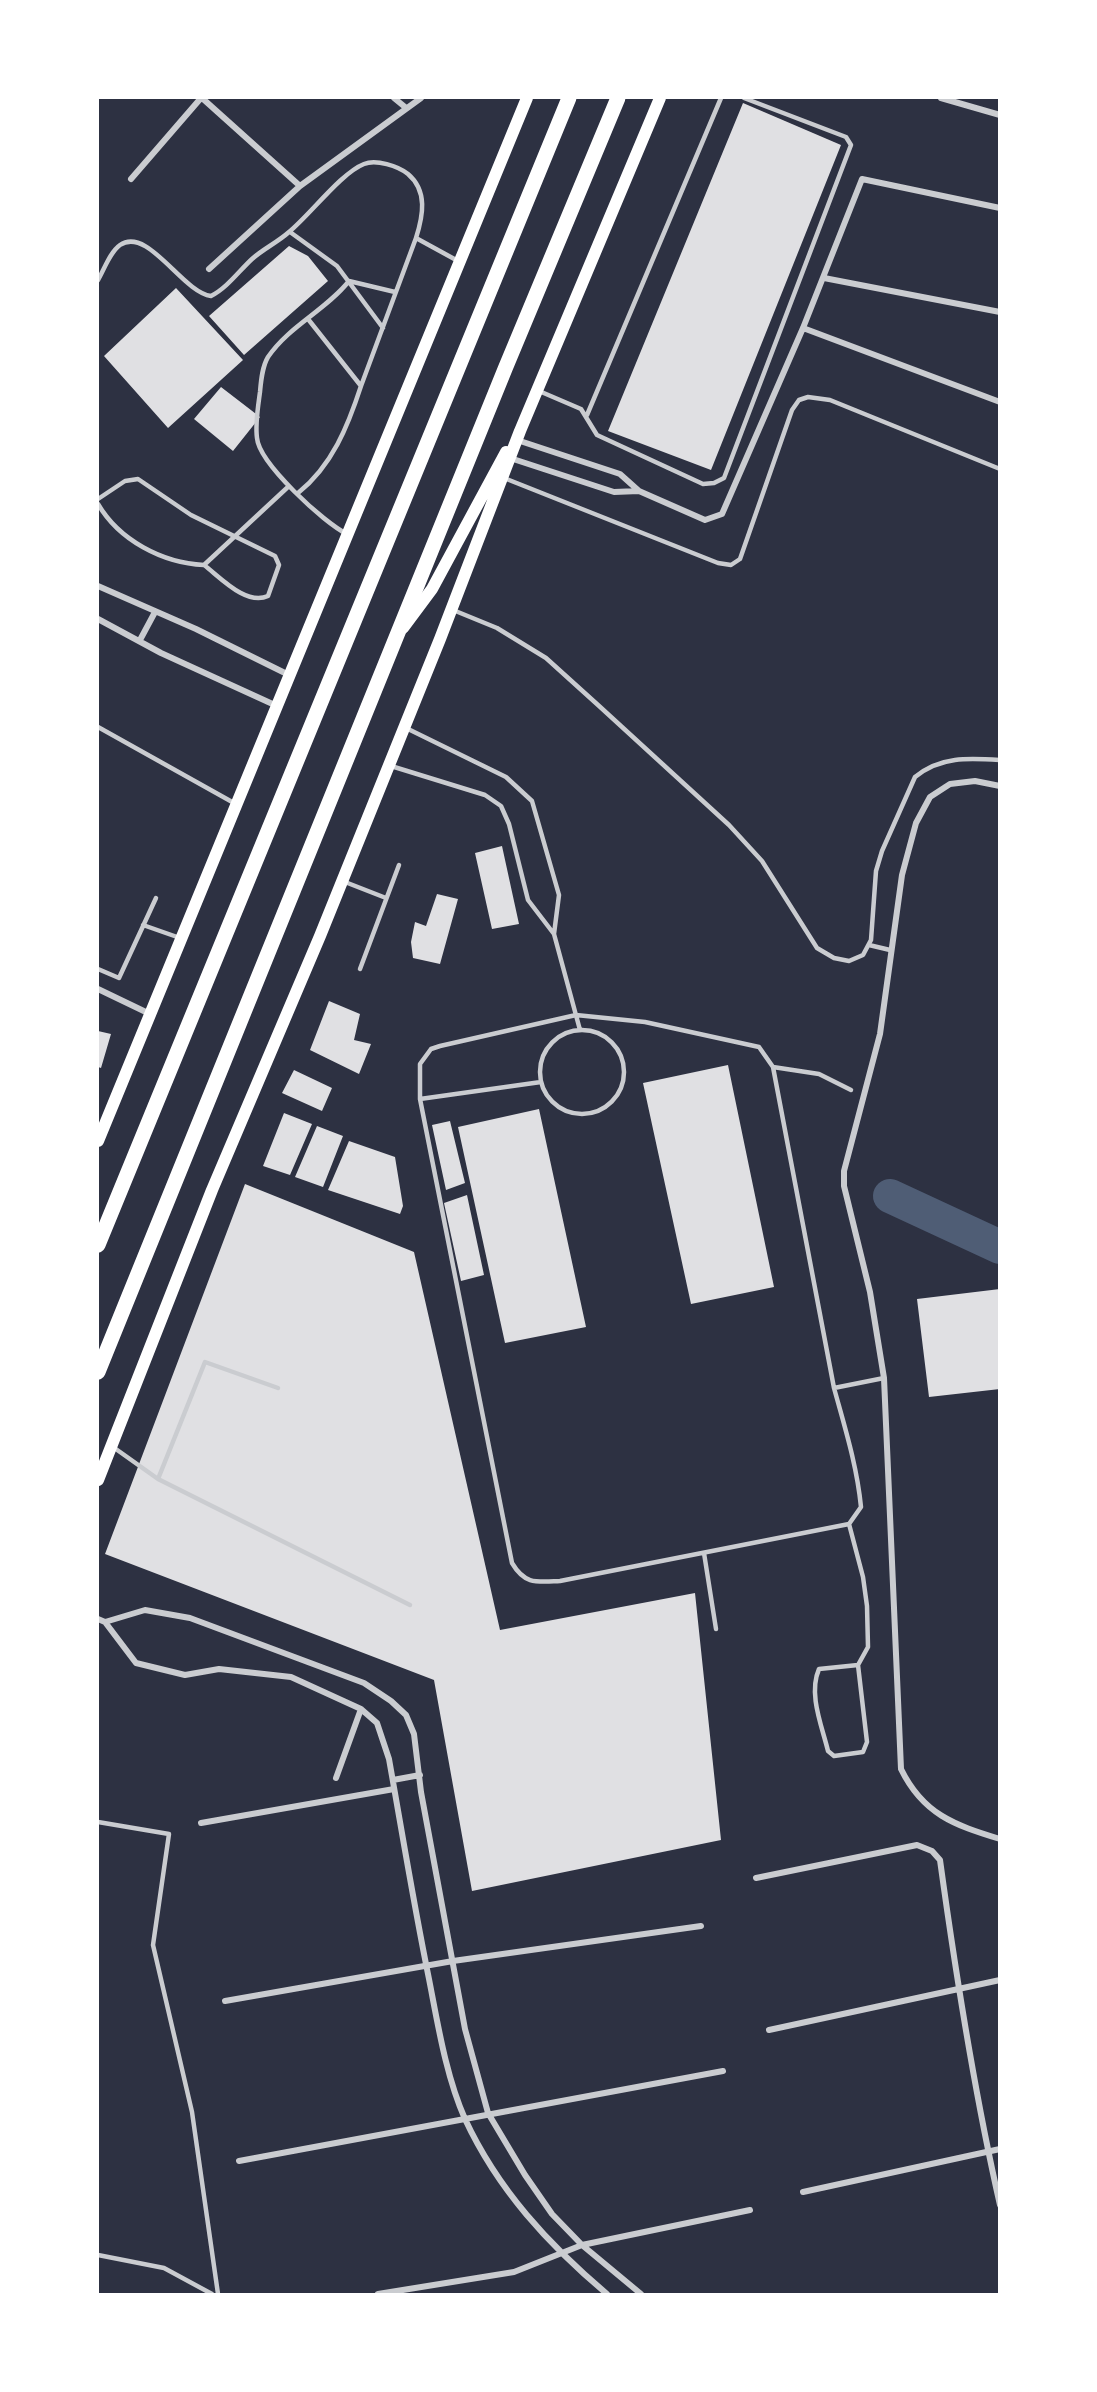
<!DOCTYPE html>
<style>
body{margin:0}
#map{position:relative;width:1097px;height:2392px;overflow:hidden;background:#2d3142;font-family:"Sofia Sans Condensed",sans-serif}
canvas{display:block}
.frame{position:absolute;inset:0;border:99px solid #fff;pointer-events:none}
</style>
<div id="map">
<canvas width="1097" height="2392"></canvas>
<div class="frame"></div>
</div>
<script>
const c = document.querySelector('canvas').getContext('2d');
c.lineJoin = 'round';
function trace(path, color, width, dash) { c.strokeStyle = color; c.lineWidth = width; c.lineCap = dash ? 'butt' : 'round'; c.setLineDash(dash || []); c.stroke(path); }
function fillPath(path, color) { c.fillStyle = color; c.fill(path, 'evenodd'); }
const river = new Path2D(`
 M 890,1196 L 1000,1247`);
const building = new Path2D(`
 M 743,103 L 841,145 L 711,470 L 608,431 Z
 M 289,246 L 308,256 L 328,281 L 244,355 L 209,316 Z
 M 176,288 L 243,360 L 168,428 L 104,356 Z
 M 221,387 L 260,417 L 233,451 L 194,419 Z
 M 502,846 L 519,924 L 492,929 L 475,853 Z
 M 437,894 L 458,899 L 440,964 L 413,958 L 411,942 L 415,922 L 426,926 Z
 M 329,1001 L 360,1014 L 354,1040 L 371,1044 L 359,1074 L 310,1050 Z
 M 98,1031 L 111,1034 L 101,1068 L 98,1067 Z
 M 728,1065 L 774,1287 L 691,1304 L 643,1083 Z
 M 294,1070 L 332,1088 L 322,1111 L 282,1093 Z
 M 539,1109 L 586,1327 L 505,1343 L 458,1127 Z
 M 284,1113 L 312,1124 L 290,1175 L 263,1166 Z
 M 450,1121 L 465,1183 L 446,1190 L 432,1125 Z
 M 317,1126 L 343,1136 L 323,1187 L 295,1177 Z
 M 349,1141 L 395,1157 L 403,1206 L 400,1214 L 328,1190 Z
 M 245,1184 L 414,1252 L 500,1630 L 695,1593 L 721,1840 L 472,1891 L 434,1680 L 105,1554 Z
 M 467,1195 L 484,1275 L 461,1281 L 444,1203 Z
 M 1000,1289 L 1000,1389 L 929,1397 L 917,1299 Z`);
const service = new Path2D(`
 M 290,232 L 337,266 L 383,328
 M 98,280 C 104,270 110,252 120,245 C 148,226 182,292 211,296 C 227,288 239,271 252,259 C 263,249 278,242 289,232 C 310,215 341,173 364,164 C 376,159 398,166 408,174 C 428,191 423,216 416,238 L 458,261
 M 349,281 L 395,292
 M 361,386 L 416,238
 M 539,391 L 581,409 L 597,435 L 703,484 L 714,483 L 724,478 L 851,145 L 846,137 L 744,98
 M 587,415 L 721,98
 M 504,478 L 718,563 L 731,565 L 740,559 L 792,410 L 799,400 L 808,397 L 830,400 L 1000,469
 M 298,493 C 332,466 348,426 361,386 L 308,319
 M 98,499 L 125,481 L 138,479 L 191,515 L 275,556 L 279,565 L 268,596 C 246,606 220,577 204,565
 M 98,504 C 119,540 162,563 204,565 L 289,486
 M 347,534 C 324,523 259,463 257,438 C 255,424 258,407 260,392 C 261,381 262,367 268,357 C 289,326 326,310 349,281
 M 453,610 L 497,628 L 546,658 L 598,705 L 729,825 L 762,861 L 817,948 L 834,958 L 849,961 L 863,955 L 871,940 L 876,871 L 882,851 L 915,777 C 940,756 969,758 1000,760
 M 98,727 L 234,803
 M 406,728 L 506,777 L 532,801 L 559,895 L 554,934
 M 391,766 L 485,795 L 501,806 L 509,824 L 528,900 L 554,934 L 580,1030
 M 345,882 L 386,898
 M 143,925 L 180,938
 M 869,945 L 890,950
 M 98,969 L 119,978 L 156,898
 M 360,969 L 399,865
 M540 1072a42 42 0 1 1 84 0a42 42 0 1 1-84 0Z
 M 773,1067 L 819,1074 L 851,1090
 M 420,1099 L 541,1082
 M 834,1388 L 773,1067 L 759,1047 L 645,1022 L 576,1015 L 440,1046 L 431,1049 L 420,1064 L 420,1099 L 512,1563 C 525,1585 537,1582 560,1581 L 849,1524 L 861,1507 C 857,1466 845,1428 834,1388 L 884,1378
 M 113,1447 L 158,1479 L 410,1605
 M 158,1479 L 205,1362 L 278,1388
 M 849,1524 L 863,1577 L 867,1606 L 868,1647 L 858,1665 L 819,1669 C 808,1694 822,1726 828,1751 L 834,1756 L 863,1752 L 867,1742 L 858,1665
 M 704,1553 L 716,1629
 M 98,1822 L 169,1834 L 153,1945 L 192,2112 L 218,2294
 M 98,2255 L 164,2268 L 212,2294`);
const minor = new Path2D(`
 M 202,98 L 300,186
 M 394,98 L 405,107
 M 941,98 L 1000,115
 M 131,179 L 201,98
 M 209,269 L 300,186 L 421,98
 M 824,278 L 1000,312
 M 803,328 L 1000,402
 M 510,458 L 614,492 L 639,491 L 620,474 L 517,440
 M 639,491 L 705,520 L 722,514 L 803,328 L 862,179 L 1000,208
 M 98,586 L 196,629 L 289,675
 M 98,619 L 161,653 L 277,706
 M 140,640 L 155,612
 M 1000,786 L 975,781 L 950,784 L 930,797 L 916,823 L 902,875 L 880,1034 L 844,1171 L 844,1186 L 870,1292 L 884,1378 L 901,1769 C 923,1814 954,1825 1000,1839
 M 98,989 L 150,1014
 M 98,1619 L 105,1622 L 136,1663 L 185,1675 L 219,1669 L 291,1677 L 361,1709 L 377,1723 L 389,1759 C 402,1832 414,1906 429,1979 C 438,2025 446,2076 465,2119 C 498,2190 549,2245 607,2294
 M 105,1622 L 145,1610 L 190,1618 L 364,1683 L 391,1701 L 406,1715 L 414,1734 L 421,1792 L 465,2029 L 488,2113 L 525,2175 L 552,2214 L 582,2245 L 641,2294
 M 336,1778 L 361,1709
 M 393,1780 L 420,1775
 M 201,1823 L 394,1789
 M 756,1878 L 917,1845 L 932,1851 L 940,1860 C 956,1976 974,2091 1000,2205
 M 225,2001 L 453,1961 L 701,1926
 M 769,2030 L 1000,1980
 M 239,2161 L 723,2071
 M 803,2192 L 1000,2149
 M 378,2294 L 514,2272 L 582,2245 L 750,2210`);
const secondary = new Path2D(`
 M 403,628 L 432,589 L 506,452
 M 98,1141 L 527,98
 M 98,1480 L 212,1190 L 320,936 L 440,639 L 520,431 L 660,98`);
const primary = new Path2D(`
 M 98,1245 L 569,98
 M 98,1372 L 505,369 L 618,98`);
trace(river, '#4f5d75', 34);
fillPath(building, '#e0e0e3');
trace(service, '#caccd0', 4.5);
trace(minor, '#caccd0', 6);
trace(secondary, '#fff', 12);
trace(primary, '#fff', 15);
</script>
